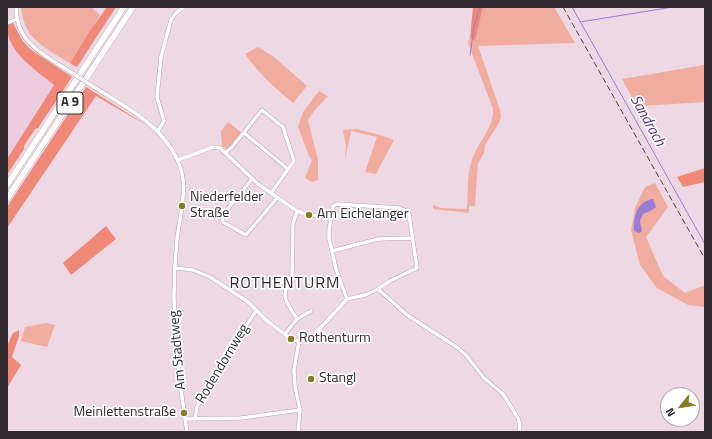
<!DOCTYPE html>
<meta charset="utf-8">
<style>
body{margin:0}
#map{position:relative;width:712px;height:439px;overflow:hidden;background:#eed8e4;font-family:"Titillium Web",sans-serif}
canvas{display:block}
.frame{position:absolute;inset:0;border:8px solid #332b30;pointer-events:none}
.north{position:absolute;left:660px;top:387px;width:40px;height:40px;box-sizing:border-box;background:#fff;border:1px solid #adaaac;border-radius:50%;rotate:240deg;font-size:11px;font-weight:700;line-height:16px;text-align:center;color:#332b30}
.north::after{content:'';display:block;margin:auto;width:14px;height:18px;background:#897d24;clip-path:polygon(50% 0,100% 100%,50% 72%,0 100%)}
</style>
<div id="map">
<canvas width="712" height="439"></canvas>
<div class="frame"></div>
<div class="north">N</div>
</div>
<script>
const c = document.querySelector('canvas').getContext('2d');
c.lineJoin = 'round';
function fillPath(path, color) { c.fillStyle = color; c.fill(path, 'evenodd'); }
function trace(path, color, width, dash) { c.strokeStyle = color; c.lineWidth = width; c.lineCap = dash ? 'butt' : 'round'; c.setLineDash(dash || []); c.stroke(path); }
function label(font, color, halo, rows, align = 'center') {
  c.font = font + ' "Titillium Web",sans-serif'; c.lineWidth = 3.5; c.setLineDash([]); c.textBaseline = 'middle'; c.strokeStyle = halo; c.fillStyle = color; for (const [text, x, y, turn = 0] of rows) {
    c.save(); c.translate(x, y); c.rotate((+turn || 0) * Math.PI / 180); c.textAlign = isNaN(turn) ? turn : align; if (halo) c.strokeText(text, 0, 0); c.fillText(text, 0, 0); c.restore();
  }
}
const built = new Path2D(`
 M 7,34 L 19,55 L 54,85 L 7,159 Z`);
const green = new Path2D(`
 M 21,7 L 91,7 L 100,15 L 70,63 C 46,49 23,38 21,7 Z
 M 483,7 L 554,7 L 575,43 L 478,46 L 500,110 L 501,117 L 499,123 L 485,145 L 484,153 L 478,163 L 475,206 L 469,206 L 469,213 L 433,209 L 433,205 L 441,208 L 467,209 C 468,194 467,177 471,163 C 476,144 494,129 493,109 L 468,43 L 470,38 L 475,40 Z
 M 258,47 L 274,57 L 307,86 L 293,103 C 275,88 259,74 245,54 Z
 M 704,65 L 705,102 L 641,106 L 635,103 L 622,79 Z
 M 319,91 L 329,97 L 327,97 L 314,111 L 308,120 L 318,160 L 318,180 L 312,182 L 305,178 L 312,160 L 309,156 L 298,127 L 303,112 Z
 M 228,122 L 242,133 L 231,146 L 227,149 L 222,146 L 221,131 Z
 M 357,129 L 380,135 L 394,140 L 376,174 L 365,172 L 377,137 L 351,131 L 345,159 L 346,146 L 343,130 Z
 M 655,183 L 668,207 L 646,237 L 663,276 L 685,293 L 705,285 L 705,307 L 688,305 L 657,288 L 640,265 L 631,230 L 635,208 L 645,187 Z
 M 46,323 L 55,325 L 47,347 L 21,341 L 25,327 Z`);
const forest = new Path2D(`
 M 107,7 L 116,7 L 77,67 L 70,63 L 91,29 Z
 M 473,7 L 483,7 L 475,41 L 470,38 Z
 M 13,23 L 22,40 L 30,49 L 72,77 L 38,128 L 35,129 L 24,146 L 24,149 L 7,175 L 7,159 L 54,85 C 35,69 7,53 7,25 Z
 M 86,87 L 148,126 L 96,96 L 7,228 L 7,207 Z
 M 705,168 L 705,182 L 683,187 L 677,177 Z
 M 106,226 L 116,239 L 71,275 L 63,263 Z
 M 19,330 L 19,336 L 12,357 L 21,365 L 7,388 L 7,346 L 13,333 Z`);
const water = new Path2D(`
 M 653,199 L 656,207 L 652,210 L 643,214 L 640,221 L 642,231 L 639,233 L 634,231 C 633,217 637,201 653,199 Z`);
const stream = new Path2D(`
 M 572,7 L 705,244
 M 580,22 L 673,7
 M 470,55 L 474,27 L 480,7`);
const minor = new Path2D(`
 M 16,7 C 16,43 43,54 69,71
 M 7,23 L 17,19
 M 94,87 C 125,107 161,124 177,159 C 190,185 180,212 177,239 C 175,258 174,277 174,297 C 175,342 180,387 187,432
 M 158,131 L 164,121 L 157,97 L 161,57 L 171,20 L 176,13 L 184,7
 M 244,133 L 288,169
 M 226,152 L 232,147 L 262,110 L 283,127 L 294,161 L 271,193
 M 178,160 L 213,147 L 220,148 L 258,184 L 297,211 L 305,214 L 331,218 L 329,230 L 329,238 L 336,269 L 347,299
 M 252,179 L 222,216 L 223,222 L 246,235 L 277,198
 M 331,218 L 333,206 L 337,204 L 399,208 L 404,210 L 409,214 L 417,268 L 390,281 L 378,289
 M 332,251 L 378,239 L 412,238
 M 175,268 L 193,270 L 210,277 L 248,302 L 266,320 L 291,339 L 299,341 L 314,335 L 347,299 L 365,295 L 378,289 L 407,315 L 458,348 L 466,355 L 484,378 L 503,394 L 518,418 L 520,425 L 519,432
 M 297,319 L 311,311
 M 285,334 L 297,319 C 286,301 279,297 292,278 L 293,224 L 297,211
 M 185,419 L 241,418 L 300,410
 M 195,419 L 197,407 L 204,393 L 231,352 L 243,330 L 256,311
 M 298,432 L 300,410 L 295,386 L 294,370 L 299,341`);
const highway = new Path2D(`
 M 7,185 L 124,7
 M 7,199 L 133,7`);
const rail = new Path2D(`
 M 563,7 L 705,259`);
const minorBridge = new Path2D(`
 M 69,71 L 94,87`);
const markers = [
 [182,206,4,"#897d24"],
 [309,215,4,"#897d24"],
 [291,339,4,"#897d24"],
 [311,379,4,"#897d24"],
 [184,413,4,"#897d24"]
];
const shields = [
 [70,103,26]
];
const shieldNames = [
 ["A 9",70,103]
];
const poiNames = [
 ["Niederfelder",190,198],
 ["Straße",190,214],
 ["Am Eichelanger",317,215],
 ["Rothenturm",299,339],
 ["Stangl",319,379],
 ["Meinlettenstraße",176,413,"right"]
];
const streetNames = [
 ["Am Stadtweg",178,350,-95],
 ["Rodendornweg",223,364,-59]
];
const waterNames = [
 ["Sandrach",647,121,61]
];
const quarterNames = [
 ["ROTHENTURM",285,284]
];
fillPath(built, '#ebcdde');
fillPath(green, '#f0ac9f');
fillPath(forest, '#ef8877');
fillPath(water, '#977dd5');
trace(stream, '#977dd5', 1);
trace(minor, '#b7a2ad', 4.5);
trace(highway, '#b7a2ad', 6);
trace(minor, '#fff', 3.5);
trace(highway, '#fff', 5.5);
trace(rail, '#473d43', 1, [6, 3]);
trace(minorBridge, '#b7a2ad', 4.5, []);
trace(minorBridge, '#fff', 3.5);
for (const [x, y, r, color] of markers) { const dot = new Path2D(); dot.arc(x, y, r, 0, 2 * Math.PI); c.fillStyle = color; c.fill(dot); trace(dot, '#fff', 1.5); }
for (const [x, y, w] of shields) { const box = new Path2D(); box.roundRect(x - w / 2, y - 11, w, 22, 3); c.fillStyle = '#fff'; c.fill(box); trace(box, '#332b30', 1); }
label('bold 13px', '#332b30', null, shieldNames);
label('14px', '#332b30', '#fff', poiNames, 'left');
label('14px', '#332b30', '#fff', streetNames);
label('italic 15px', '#562f96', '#fff', waterNames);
c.letterSpacing = '1px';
label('16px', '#35242e', '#fff', quarterNames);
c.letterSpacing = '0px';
</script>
